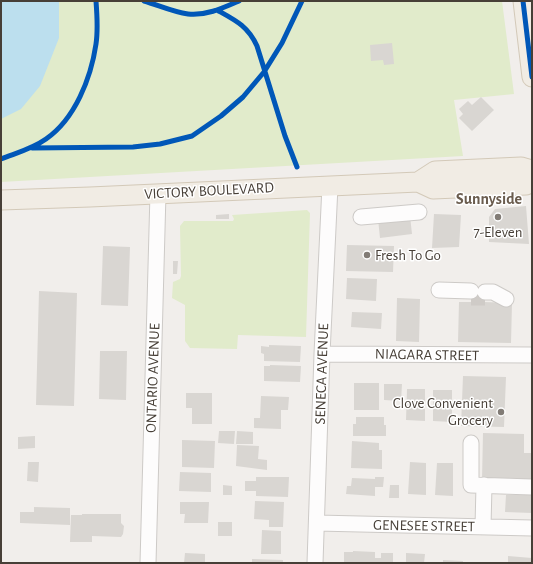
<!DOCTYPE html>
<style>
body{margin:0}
#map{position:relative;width:533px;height:564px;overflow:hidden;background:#f1eeeb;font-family:"Alegreya Sans",sans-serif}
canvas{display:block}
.frame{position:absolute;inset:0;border:2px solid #473f37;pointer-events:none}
</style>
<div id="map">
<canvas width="533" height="564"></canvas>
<div class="frame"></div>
</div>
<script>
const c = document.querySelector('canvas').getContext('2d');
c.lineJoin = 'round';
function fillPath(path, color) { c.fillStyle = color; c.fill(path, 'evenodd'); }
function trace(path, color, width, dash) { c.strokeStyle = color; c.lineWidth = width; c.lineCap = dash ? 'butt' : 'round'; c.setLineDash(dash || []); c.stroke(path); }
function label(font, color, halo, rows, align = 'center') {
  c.font = font + ' "Alegreya Sans",sans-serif'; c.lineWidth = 3; c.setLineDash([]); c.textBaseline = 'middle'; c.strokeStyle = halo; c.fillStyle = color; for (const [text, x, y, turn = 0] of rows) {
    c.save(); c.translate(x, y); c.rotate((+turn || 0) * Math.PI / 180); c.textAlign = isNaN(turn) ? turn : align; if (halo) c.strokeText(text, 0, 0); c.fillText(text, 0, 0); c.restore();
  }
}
const green = new Path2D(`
 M 1,1 L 502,1 L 514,94 L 454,100 L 463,156 L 1,182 Z
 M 307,210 L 310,213 L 306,337 L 238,335 L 237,349 L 190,348 L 185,341 L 185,305 L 172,298 L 173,282 L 180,279 L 181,276 L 180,226 L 184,221 L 233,221 L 234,219 L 232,215 Z`);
const water = new Path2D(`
 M 1,1 L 59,1 L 59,38 L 40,86 L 21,109 L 1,119 Z`);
const building = new Path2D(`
 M 392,43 L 394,64 L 384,65 L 383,60 L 371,61 L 370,45 Z
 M 481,97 L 494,110 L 472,131 L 459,118 L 463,114 L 459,109 L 468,101 L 472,105 Z
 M 526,206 L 529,244 L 489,242 L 489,217 L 495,209 Z
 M 229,214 L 229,219 L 216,219 L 216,215 Z
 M 434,214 L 461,215 L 459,247 L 432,248 Z
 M 410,216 L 412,234 L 380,238 L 378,219 Z
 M 347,245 L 394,246 L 393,272 L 346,271 Z
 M 103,246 L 130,247 L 128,306 L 101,305 Z
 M 173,261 L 178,261 L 177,274 L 173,274 Z
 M 347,278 L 377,279 L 376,301 L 346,299 Z
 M 472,287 L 485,287 L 484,302 L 512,303 L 511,343 L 458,342 L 459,302 L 471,302 Z
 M 39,291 L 77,293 L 74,406 L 36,405 Z
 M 397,298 L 420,299 L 419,342 L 396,341 Z
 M 352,312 L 382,313 L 381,329 L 351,327 Z
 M 269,345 L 301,346 L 300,362 L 264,361 L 264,354 L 261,353 L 261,346 L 269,347 Z
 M 100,351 L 127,351 L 126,400 L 99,399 Z
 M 270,365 L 301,366 L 300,382 L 264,381 L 264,366 L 270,366 Z
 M 463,376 L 506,377 L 504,427 L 461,426 Z
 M 354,383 L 379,383 L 379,410 L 354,410 Z
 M 384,384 L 402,384 L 401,401 L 384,400 Z
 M 407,389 L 425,389 L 425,421 L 406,420 Z
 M 433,390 L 452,390 L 452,422 L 433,421 Z
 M 186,393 L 212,393 L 212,424 L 192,424 L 192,408 L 186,408 Z
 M 261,396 L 289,397 L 288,410 L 281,410 L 281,429 L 254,428 L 254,418 L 260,418 Z
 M 356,417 L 384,417 L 384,425 L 386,425 L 386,436 L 353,436 L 353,424 L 356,424 Z
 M 219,431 L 235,431 L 234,444 L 218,443 Z
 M 237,431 L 253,432 L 253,444 L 236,444 Z
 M 483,433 L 524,434 L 524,453 L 531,453 L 531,480 L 482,480 Z
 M 35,436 L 35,448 L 18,449 L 18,437 Z
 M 182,440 L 215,441 L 214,468 L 182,467 Z
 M 352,441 L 379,443 L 379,450 L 382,450 L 382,469 L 351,468 Z
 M 237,445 L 259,446 L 258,459 L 267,460 L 267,470 L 236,466 Z
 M 28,462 L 39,462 L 38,482 L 27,481 Z
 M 410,462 L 426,463 L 426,495 L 408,494 Z
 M 437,463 L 453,463 L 453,496 L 435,495 Z
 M 180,472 L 211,473 L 211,492 L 179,491 Z
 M 256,477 L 289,477 L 288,497 L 256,496 L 256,491 L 245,491 L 245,481 L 256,481 Z
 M 375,477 L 384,477 L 383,487 L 375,487 L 375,496 L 346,494 L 347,486 L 351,486 L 352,478 L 375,479 Z
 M 223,485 L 232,486 L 232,495 L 223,495 Z
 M 390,485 L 399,485 L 399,498 L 389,498 Z
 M 506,495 L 532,495 L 532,513 L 505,512 Z
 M 255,501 L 284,502 L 283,527 L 269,527 L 269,520 L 254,519 Z
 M 180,502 L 209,502 L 208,523 L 184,523 L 185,514 L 180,514 Z
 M 34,507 L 70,508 L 70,525 L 20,523 L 20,512 L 34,512 Z
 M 82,514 L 121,514 L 121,523 L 124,526 L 123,534 L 121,537 L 92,536 L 92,542 L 70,542 L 71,515 L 82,515 Z
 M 218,522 L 232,522 L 232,536 L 218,536 Z
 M 262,530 L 281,531 L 281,554 L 261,554 Z
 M 353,551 L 375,552 L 375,558 L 381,558 L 381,553 L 393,553 L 393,563 L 344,563 L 344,552 L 353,552 Z
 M 185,553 L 205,554 L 205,563 L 184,563 Z
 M 406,553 L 425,554 L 424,563 L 406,563 Z
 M 508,556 L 532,558 L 532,563 L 508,563 Z
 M 252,559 L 283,560 L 283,563 L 252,563 Z
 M 443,560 L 463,561 L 463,563 L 443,563 Z`);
const minorTunnel = new Path2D(`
 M 471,298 L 485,298`);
const minor = new Path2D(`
 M 361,217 L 419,212
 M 439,290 L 471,291
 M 485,292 L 493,292 L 506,299
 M 322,354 L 532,355
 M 471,443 L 471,485 L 532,487
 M 317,523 L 532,528
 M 483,527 L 484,485
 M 148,563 L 158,193
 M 315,563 L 322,354 L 330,186`);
const major = new Path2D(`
 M 523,1 L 532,77
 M 418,182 L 435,171 L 521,167 L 532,170
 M 1,200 L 90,197 L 418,182 L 433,189 L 526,185 L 532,182`);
const cycleway = new Path2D(`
 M 144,1 C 158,5 173,12 188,14 C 206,16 223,8 239,1
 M 523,1 L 532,77
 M 217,10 C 235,20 248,26 257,46 L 285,136 L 297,167
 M 32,148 L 133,147 L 160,144 L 192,136 L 221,116 L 243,97 L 264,72 L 282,43 L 302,1
 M 1,159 C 16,153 32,149 46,139 C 75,119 91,78 96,44 C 98,31 97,14 96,1`);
const markers = [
 [498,217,4,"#827c76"],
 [367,255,4,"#827c76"],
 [501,412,4,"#827c76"]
];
const streetNames = [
 ["VICTORY BOULEVARD",209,191,-3],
 ["NIAGARA STREET",427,355,1],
 ["SENECA AVENUE",322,374,-88],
 ["ONTARIO AVENUE",153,378,-88],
 ["GENESEE STREET",424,526,1]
];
const poiNames = [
 ["7-Eleven",498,232],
 ["Fresh To Go",375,255,"left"],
 ["Clove Convenient",493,403,"right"],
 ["Grocery",493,420,"right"]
];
const neighbourhoodNames = [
 ["Sunnyside",489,199]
];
fillPath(green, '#e1ebcb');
fillPath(water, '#bcdfee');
fillPath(building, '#d9d6d2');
trace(minorTunnel, '#cfcbc7', 15, [15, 8]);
trace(minor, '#cdcac7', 17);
trace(major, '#d3c9b8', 21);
trace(minor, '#fdfcfc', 15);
trace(major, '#f1ece4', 19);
trace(cycleway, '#0057b8', 5);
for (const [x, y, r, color] of markers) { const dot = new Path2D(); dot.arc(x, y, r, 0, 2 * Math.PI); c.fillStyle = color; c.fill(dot); trace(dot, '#fff', 1.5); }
label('15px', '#473f37', '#fff', streetNames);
label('15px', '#473f37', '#fff', poiNames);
label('bold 16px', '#6a5c4e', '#fff', neighbourhoodNames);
</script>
